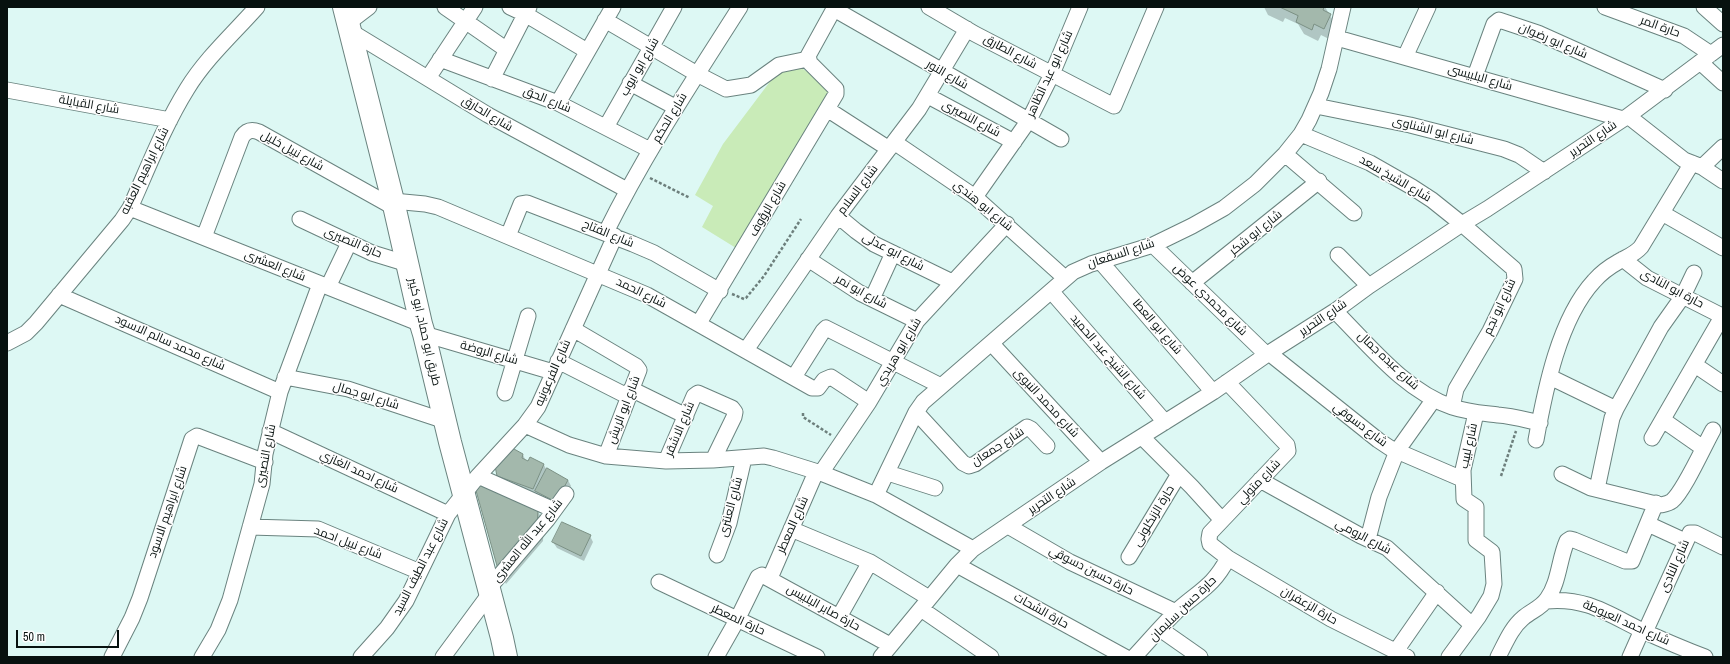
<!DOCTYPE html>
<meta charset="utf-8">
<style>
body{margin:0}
#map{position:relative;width:1730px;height:664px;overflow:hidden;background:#ddf8f4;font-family:"Archivo Narrow",sans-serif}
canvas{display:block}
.frame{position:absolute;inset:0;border:8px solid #07110f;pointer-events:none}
.scale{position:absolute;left:16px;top:630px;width:103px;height:18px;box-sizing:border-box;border:2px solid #07110f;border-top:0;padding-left:5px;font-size:12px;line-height:14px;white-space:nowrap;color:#07110f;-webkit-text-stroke:3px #fefefe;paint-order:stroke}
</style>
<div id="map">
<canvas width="1730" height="664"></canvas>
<div class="frame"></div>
<div class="scale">50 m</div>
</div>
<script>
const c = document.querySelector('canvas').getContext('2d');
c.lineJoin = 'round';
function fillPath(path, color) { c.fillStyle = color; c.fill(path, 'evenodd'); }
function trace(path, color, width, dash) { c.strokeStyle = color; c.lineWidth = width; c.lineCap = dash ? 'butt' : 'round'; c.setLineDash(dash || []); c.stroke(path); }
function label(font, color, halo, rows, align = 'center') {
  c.font = font + ' "Archivo Narrow",Cairo,sans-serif'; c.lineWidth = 3; c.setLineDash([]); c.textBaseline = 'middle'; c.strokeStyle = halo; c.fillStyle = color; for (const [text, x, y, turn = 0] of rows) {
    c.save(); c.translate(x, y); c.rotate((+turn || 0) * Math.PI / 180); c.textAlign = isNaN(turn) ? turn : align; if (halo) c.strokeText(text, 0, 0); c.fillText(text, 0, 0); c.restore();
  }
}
const green = new Path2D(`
 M 787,59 L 833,88 L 736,248 L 702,227 L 713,206 L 695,195 L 723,144 Z`);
const shadow = new Path2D(`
 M 1264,7 L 1325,7 L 1337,27 L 1331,40 L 1321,35 L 1318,41 L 1304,34 L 1298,24 L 1285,18 L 1283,22 L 1268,15 Z
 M 523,455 L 526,461 L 544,465 L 546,469 L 568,480 L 571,486 L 560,508 L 504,484 L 498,475 Z
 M 537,510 L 544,522 L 543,541 L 506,584 L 500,573 Z
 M 590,536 L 593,542 L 584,561 L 557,548 L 553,542 Z`);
const building = new Path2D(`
 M 1280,7 L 1324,7 L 1323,10 L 1331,14 L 1324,29 L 1314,24 L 1312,30 L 1296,22 L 1298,16 Z
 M 514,449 L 523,454 L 522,458 L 528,461 L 530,457 L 544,464 L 533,489 L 497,476 L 495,466 Z
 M 547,468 L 568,480 L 556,502 L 535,491 Z
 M 483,483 L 538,509 L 537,529 L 499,573 L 475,487 Z
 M 562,522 L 591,535 L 581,556 L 552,542 Z`);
const path = new Path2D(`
 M 650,178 L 690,198
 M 732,294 L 744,299 L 746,298 L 764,276 L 801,219
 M 803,413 L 803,417 L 831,435
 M 1501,476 L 1516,431`);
const street = new Path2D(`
 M 445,7 L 507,50
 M 510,7 L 525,14 L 587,51
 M 929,7 L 975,34 L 1114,106 L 1156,7
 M 1605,7 L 1684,36 L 1711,54
 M 1704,7 L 1723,24
 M 834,9 L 1061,139
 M 605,20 L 697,74 L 726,89 L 751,85 L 779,65 L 808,59
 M 348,23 L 369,7
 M 350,31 L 488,115 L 627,190
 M 1337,38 L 1623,119
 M 1405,57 L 1428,7
 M 440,59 L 558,103 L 650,150
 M 1700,62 L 1723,83
 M 1475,76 L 1494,24 L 1499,20 L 1538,33 L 1665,90
 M 428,78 L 475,7
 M 492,79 L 529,7
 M 630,83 L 675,107
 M 7,90 L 170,120
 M 928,96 L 1014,142
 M 558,103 L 613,7
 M 1316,106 L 1410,125 L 1504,149 L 1519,155 L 1544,172
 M 827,109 L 889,149
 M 1628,116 L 1684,160 L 1702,167 L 1723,181
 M 606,127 L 674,7
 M 1301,134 L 1370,163 L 1412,187 L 1432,200 L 1462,224 L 1514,269 L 1515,279 L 1490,331 L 1456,389 L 1452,407
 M 894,142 L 975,197 L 1065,278
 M 1285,154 L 1354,213
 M 1702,167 L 1723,147
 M 975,197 L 1029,120 L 1052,74 L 1080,7
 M 393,201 L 425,204 L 438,207 L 647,295 L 812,388 L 818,388 L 824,380 L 831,377 L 869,402
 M 130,208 L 421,324
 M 1662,213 L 1723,248
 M 838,216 L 856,231 L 874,244 L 952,282
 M 300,219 L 372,253 L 408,264
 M 606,232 C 645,153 693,81 740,7
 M 508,236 L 521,204 L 527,203 L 633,244 L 654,253 L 720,291
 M 204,237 L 242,137 C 246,131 251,129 259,132 L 395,208
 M 1153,245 L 1267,355
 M 1338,255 L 1369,286
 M 808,259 L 860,293 L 917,321
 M 1623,259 L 1647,278 L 1722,316
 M 1100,261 L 1213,392
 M 1192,283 L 1319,181
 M 328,287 L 349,243
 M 1051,291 L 1165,422
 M 59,295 L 280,392
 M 872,299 L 893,253
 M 1335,311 C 1370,346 1405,391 1452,407 C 1467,412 1482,413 1498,415 C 1512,416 1526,420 1540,423
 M 699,323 L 836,94 L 836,89 L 810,63 L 808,56 L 835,7
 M 573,329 L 636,366 L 639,370 L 606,456
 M 424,334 L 553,372
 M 7,343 L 26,333 L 36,323 L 122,220 L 130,208 C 148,168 164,126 187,89 C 206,58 233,34 257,7
 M 992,344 L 1101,462
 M 746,350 L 838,216 L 919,109 L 967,29
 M 1269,353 L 1378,440 L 1390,448 L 1462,479
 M 558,361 L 629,397
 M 1695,365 L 1723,384
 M 285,377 L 348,389 L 445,421
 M 794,377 L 823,331 L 826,328 L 941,386
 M 1550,377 L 1616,409
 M 1227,382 L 1287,445 L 1288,451 L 1210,533 L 1209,539 L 1210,544 L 1228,558 L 1331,619 L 1407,657
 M 631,389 L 686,416
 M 505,393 L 528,316
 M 916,412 L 963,463 L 969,466 L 975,464 L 1027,427 L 1031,429 L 1047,446
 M 1663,420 L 1703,448
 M 525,425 L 569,445 L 606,456 L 666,461 L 713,460 L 764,456 L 773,458 L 821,473 L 876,495 L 973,549
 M 270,431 L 448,514
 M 1142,437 L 1192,487 L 1222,520
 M 1652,438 L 1723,315
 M 1536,440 C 1545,390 1559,319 1594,281 C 1601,273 1609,267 1618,262 C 1626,257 1634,255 1641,247 L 1692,163
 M 666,461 L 694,396 L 698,393 L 732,408 L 735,412 L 734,417 L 713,460
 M 821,473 L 869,402 L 917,321 L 1007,224
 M 888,473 L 935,488
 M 1562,474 L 1591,488 L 1660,505 C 1665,504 1668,504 1672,501 C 1684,491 1704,446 1713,430
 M 478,476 L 554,510
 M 1260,480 L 1361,536 L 1387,548 L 1472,625
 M 1597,489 L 1612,418 L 1616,409 L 1661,327 L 1683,296 L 1694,273
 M 876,495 L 916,412 L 923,402 L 1073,272 L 1091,264 L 1153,245 L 1192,226 L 1224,208 L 1255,184 L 1285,154 L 1301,134 L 1309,120 L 1321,93 L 1329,69 L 1343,7
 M 1648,524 L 1685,541
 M 1008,526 L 1070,562 L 1176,612
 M 250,527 L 318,529 L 420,572
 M 791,529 L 870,562 L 929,598
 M 1368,539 L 1379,497 L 1397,451 L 1434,399
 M 717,555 L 729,523 L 744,458
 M 1129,557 L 1179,474
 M 957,565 L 1125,657
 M 770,578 L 816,472
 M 659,582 L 817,657
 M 489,588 L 547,520 L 566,494
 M 1546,601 C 1586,597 1608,614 1643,631 C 1663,640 1684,649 1705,657
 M 921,609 L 991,657
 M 839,617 L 870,562
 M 1160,629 L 1200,657
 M 1645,632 L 1690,533 L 1695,533 L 1723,547
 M 1396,651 L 1437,592
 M 112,657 L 132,618 L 140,598 L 192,439 L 197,436 L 265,462
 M 202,657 L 218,630 L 230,600 L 262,484 L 265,454 L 280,392 L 320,284
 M 361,657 L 387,628 L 406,601 L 448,514 L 478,476 L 525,425 L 538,407 L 615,236
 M 443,657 L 491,592
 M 716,657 L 737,620 L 758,577 L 762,575 L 890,645
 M 881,657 L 957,565 L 973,549 L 1101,462 L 1213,392 L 1269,353 L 1335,311 L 1369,286 L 1462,224 L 1487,209 L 1628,116 L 1723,45
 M 1134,657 C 1149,641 1163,624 1179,609 C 1201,590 1214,585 1228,558
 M 1449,657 L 1479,616 L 1491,596 L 1494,584 L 1492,552 L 1476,540 L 1476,507 L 1464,499 L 1463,470 L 1476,413
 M 1498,657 C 1505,644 1511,628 1523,618 C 1531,611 1541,608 1547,599 C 1559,583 1559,559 1567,541 L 1570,539 L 1574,540 L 1625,561 L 1632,561 L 1656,503
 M 1630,657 L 1642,630`);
const secondary = new Path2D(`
 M 344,7 L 393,201 L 421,324 L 424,334 L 450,442 L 502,638 L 506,657`);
const streetNames = [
 ["حارة المر",1660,27,20],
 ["شارع ابو رضوان",1553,41,23],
 ["شارع الطارق",1010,52,28],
 ["شارع ابو ايوب",640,67,-60],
 ["شارع ابو عبد الظاهر",1050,74,-65],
 ["شارع النور",947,75,30],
 ["شارع البلبيسى",1480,78,16],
 ["شارع الحق",547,100,22],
 ["شارع القبايلة",89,105,10],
 ["شارع الحارق",487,114,31],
 ["شارع الحكم",670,118,-59],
 ["شارع النصيرى",971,119,28],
 ["شارع ابو الشناوى",1433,131,14],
 ["شارع التحرير",1593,139,-34],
 ["شارع نبيل خليل",292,151,29],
 ["شارع ابراهيم العقبه",145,171,-64],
 ["شارع الشيخ سعد",1395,179,30],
 ["شارع السلام",858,190,-53],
 ["شارع ابو هندي",983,206,39],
 ["شارع الرؤوف",768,209,-60],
 ["شارع ابو شكر",1256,233,-39],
 ["شارع الفتاح",608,234,22],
 ["حارة النصيرى",353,243,23],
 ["شارع ابو عدلى",893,252,28],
 ["شارع السقعان",1121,254,-18],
 ["شارع العشرى",275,266,22],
 ["حارة ابو النادى",1672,289,28],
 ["شارع ابو نمر",861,292,29],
 ["شارع الحمد",641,293,26],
 ["شارع محمدي عوض",1210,300,44],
 ["شارع ابو نجم",1500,307,-65],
 ["شارع التحرير",1323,318,-34],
 ["شارع ابو العطا",1157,327,49],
 ["طريق ابو حماد, ابو كبير",424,332,77],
 ["شارع محمد سالم الاسود",170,343,24],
 ["شارع ابو هريدي",899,352,-59],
 ["شارع الروضة",489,353,16],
 ["شارع الشيخ عبد الحميد",1108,357,49],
 ["شارع عبده جمال",1388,361,43],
 ["شارع الفرعونيه",553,373,-66],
 ["شارع ابو جمال",366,396,17],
 ["شارع محمد النبوى",1046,403,47],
 ["شارع ابو الريش",624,410,-69],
 ["شارع دسوقي",1360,425,37],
 ["شارع الاشقر",680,429,-67],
 ["شارع لبيب",1469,446,-78],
 ["شارع جمعان",998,447,-33],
 ["شارع النصيرى",266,456,-79],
 ["شارع احمد الغازي",359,472,25],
 ["شارع متولي",1259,482,-46],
 ["شارع التحرير",1052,496,-34],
 ["شارع العنترى",731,507,-75],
 ["شارع ابراهيم الاسود",168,512,-71],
 ["حارة الزنكلونى",1154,516,-59],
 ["شارع المعطر",793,525,-66],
 ["شارع الرومي",1363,537,28],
 ["شارع عبد الله العشرى",528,541,-51],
 ["شارع نبيل احمد",348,543,21],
 ["شارع النادى",1675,566,-66],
 ["شارع عبد الطيف السيد",421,567,-63],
 ["حارة حسين دسوقي",1091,571,27],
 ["حارة الزعفران",1309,606,30],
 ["حارة صابر البلبيس",823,608,29],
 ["حارة حسن سليمان",1183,609,-44],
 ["حارة الشحات",1041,611,29],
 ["حارة المعطر",738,620,25],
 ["شارع احمد العيوطة",1626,623,24]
];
fillPath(green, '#c9ebb8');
fillPath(shadow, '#0003');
fillPath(building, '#a3b8ac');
trace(building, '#7b9084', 1);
trace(street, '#6a837f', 17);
trace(secondary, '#6a837f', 24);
trace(path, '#6d7f7c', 2.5, [3, 2]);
trace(street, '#fff', 15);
trace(secondary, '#fff', 22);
label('12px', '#07110f', '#fefefe', streetNames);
</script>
